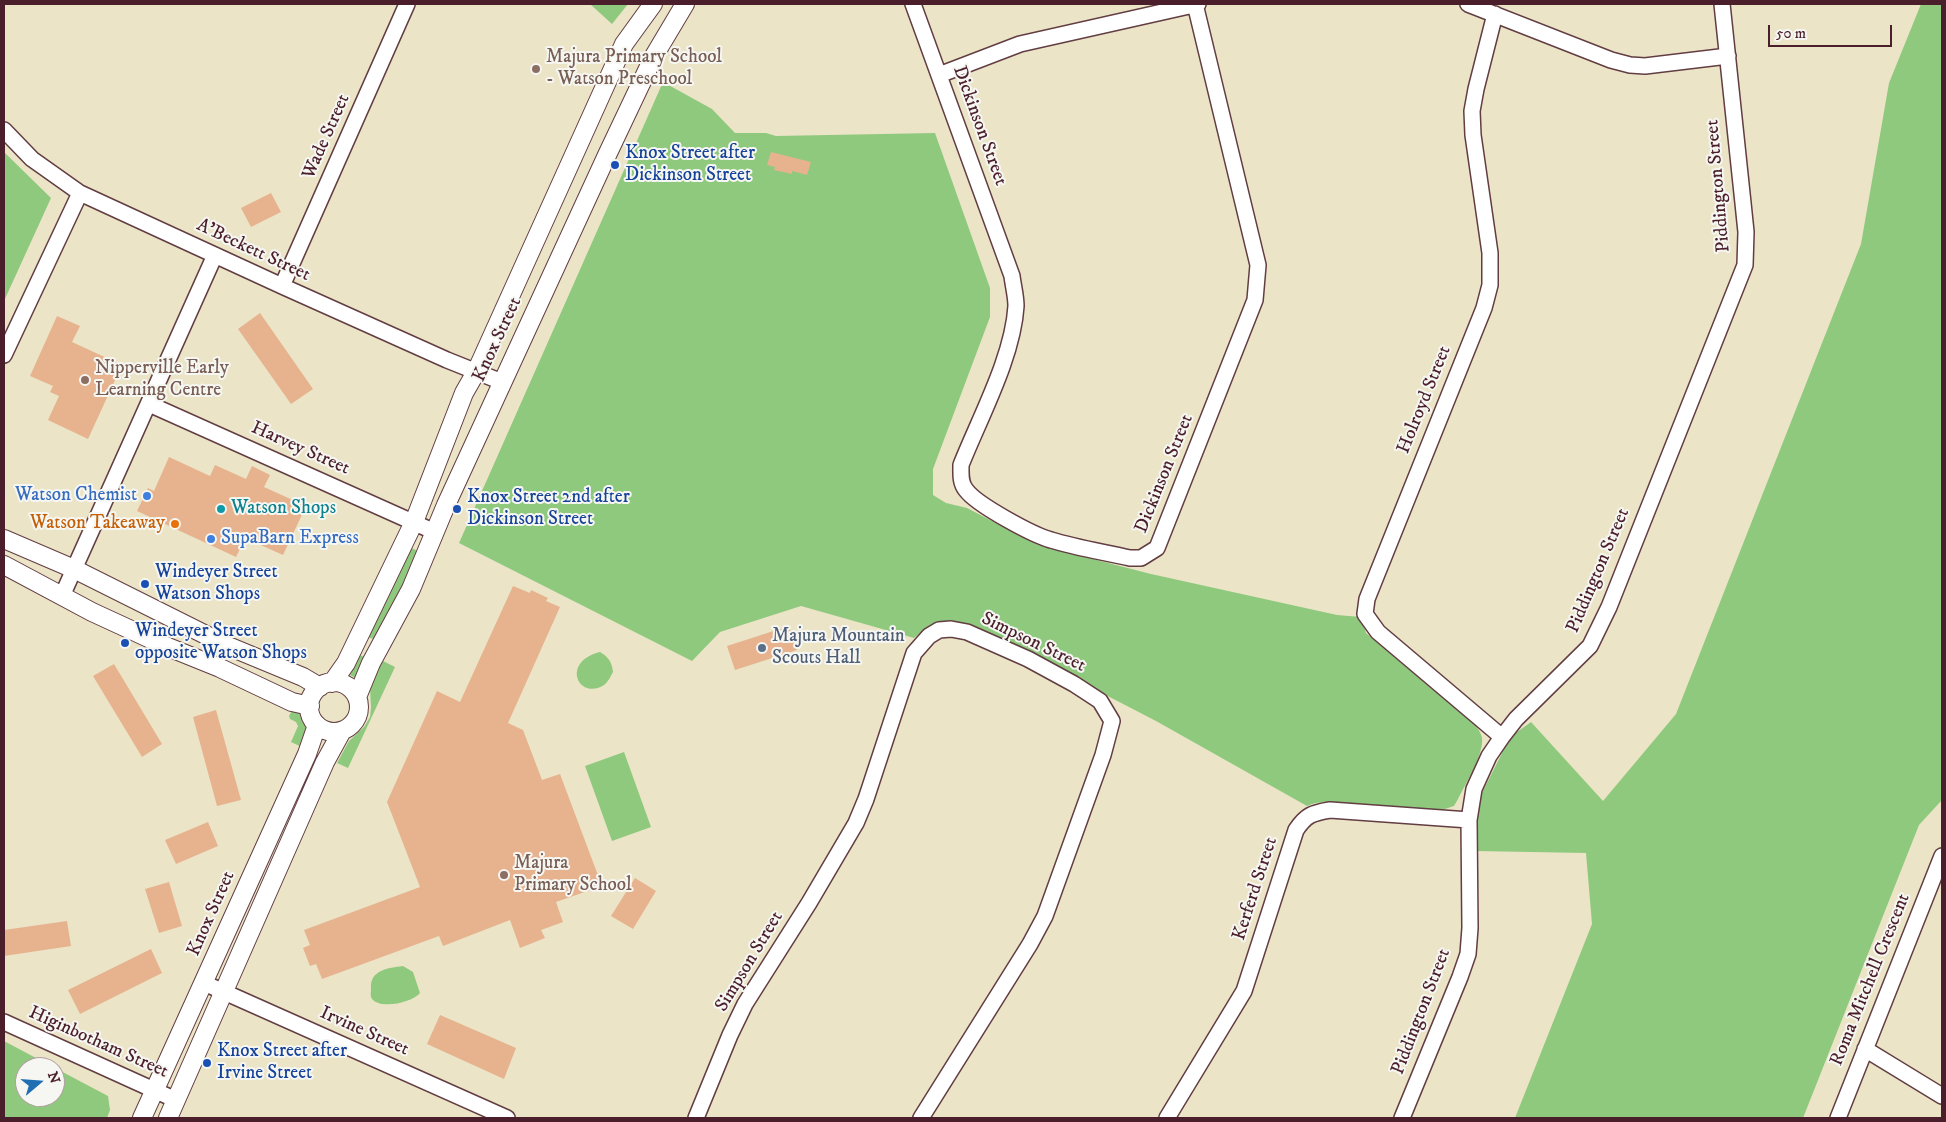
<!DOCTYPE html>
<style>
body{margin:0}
#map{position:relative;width:1946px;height:1122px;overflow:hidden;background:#ebe4c7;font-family:"IM FELL DW Pica",serif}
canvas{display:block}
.frame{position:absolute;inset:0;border:5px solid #4a1f2b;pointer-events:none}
.north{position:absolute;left:15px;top:1057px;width:50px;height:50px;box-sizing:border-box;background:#f6f6f2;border:1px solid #b1a0a2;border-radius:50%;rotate:72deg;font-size:14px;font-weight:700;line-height:20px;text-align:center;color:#4a1f2b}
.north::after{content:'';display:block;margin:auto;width:18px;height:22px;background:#1f6fb2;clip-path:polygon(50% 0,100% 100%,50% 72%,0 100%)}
.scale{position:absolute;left:1768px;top:25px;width:124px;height:22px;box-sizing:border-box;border:2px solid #4a1f2b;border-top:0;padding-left:6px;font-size:15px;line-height:18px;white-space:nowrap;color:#4a1f2b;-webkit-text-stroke:4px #f6f6f2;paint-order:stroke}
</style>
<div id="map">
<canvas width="1946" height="1122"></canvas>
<div class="frame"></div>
<div class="north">N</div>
<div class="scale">50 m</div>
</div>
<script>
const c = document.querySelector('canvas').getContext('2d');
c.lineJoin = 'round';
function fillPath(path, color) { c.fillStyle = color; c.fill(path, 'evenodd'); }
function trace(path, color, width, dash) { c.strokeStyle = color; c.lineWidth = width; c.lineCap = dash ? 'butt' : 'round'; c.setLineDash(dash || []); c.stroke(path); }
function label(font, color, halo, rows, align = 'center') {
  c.font = font + ' "IM FELL DW Pica",serif'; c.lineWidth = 4; c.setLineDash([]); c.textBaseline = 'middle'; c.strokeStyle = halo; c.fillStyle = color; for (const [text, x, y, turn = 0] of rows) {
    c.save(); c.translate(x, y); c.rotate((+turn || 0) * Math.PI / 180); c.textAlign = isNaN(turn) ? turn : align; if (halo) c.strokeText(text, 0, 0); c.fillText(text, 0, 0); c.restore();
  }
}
const green = new Path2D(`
 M 590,4 L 628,4 L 612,24 Z
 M 1921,4 L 1942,4 L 1942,800 L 1919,825 L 1803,1118 L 1515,1118 L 1592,924 L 1586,853 L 1475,851 L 1477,803 L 1510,737 L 1531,722 L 1603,801 L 1676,714 L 1861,244 L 1889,83 Z
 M 663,82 L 712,109 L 735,133 L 766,133 L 776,136 L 935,133 L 990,288 L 990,317 L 933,469 L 933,495 L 946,503 L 967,508 L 1038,545 L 1151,574 L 1337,615 L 1361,617 L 1366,633 L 1474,724 C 1478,728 1481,733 1482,738 C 1484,754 1465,785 1458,799 L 1454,806 L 1442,810 L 1331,802 L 1315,803 L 1307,806 L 1156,721 L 1100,692 L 951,620 L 930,625 L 914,638 L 801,606 L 720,632 L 692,661 L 459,543 Z
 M 4,152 L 51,198 L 4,301 Z
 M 409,547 L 418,551 L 418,556 L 377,640 L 367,637 Z
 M 600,652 C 609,657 612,663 613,672 C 611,676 608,682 604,685 C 579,701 560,662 600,652 Z
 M 360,655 L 366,658 L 359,680 L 350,675 Z
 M 379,659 L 395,667 L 348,768 L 337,763 L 349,741 L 364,727 L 370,717 L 371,708 L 370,687 Z
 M 293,709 L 299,710 C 308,724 308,733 304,748 L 291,742 L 298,726 L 296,722 L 290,719 L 289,716 Z
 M 624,752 L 651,827 L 612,841 L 585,766 Z
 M 403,966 L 413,972 L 420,993 C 413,1002 381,1010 372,999 C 370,996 371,992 371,988 C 370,970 388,968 403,966 Z
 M 4,1041 L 53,1067 L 25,1067 L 25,1097 L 55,1097 L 55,1068 L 108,1096 L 110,1110 L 107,1118 L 4,1118 Z`);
const building = new Path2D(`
 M 771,152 L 811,162 L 807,175 L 792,171 L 792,174 L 774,170 L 775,167 L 767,165 Z
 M 271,193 L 281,212 L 251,227 L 241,208 Z
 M 260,313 L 313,389 L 291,404 L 238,329 Z
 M 57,316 L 80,326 L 72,342 L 122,365 L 88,439 L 48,420 L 59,396 L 50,392 L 53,386 L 30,376 Z
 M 169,457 L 210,476 L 215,465 L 246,479 L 252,466 L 270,475 L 264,487 L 306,506 L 283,555 L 245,538 L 236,557 L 137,511 L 148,488 L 154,491 Z
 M 513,586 L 530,593 L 531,590 L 548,598 L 546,601 L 560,607 L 508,723 L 523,730 L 542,780 L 560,774 L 602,886 L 556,902 L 563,922 L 541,930 L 545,938 L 520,948 L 510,920 L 443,946 L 439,936 L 322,979 L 316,964 L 310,966 L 303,948 L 310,945 L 304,930 L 420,887 L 387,802 L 437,691 L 460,702 Z
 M 789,626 L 797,650 L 735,670 L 727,646 Z
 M 114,664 L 162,744 L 142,757 L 93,676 Z
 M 216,710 L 241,800 L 217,806 L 193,717 Z
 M 208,822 L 218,846 L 176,864 L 165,840 Z
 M 635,878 L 656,891 L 633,929 L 611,916 Z
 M 169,882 L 182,926 L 159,933 L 145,889 Z
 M 67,921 L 71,946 L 4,956 L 4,930 Z
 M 151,949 L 162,973 L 80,1014 L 68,990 Z
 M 440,1015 L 516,1048 L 504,1079 L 427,1044 Z`);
const minor = new Path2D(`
 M 913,4 L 1012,276 C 1013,285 1016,296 1016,306 C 1013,357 980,417 961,465 C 961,474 960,483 966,490 C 977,505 1033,535 1051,540 C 1077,548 1104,552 1130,558 L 1141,558 L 1157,548 L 1255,300 L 1258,265 L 1195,4
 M 1468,4 L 1611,60 L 1630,65 L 1645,66 L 1728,56
 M 1495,14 L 1476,89 L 1472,111 L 1473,135 L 1490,253 L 1490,285 L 1484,308 L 1367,599 L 1365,614 L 1378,632 L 1502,737
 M 939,75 L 1020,44 L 1198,4
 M 4,130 L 32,159 L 80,193 L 282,286 L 447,360 L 502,382
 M 282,286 L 407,4
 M 4,355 L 80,193
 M 149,404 L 435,532
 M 62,596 L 215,255
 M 204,983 L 507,1118
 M 4,1022 L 176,1100
 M 1865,1049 L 1942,1096
 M 696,1118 L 730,1035 L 745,1004 L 809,903 L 856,823 L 866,799 L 914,653 L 929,636 L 939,630 L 951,629 L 967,632 L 1028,659 L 1074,684 L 1100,701 L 1112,721 L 1103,755 L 1045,916 L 1030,944 L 921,1118
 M 1167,1118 L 1244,991 L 1296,830 C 1306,815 1312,813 1330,810 L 1469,820
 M 1402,1118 L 1460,977 L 1468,954 L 1470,928 L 1469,820 L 1474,789 L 1489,756 L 1502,737 L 1516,719 L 1590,646 L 1609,607 L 1745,265 L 1746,232 L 1743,203 L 1722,4
 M 1838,1118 L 1942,856`);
const tertiary = new Path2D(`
 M 4,539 L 74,569 L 228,646 L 303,677 L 320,687
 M 4,565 L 92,612 L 168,647 L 220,668 L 292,702 L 310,706
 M309 707a25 25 0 1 1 50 0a25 25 0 1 1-50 0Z
 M 332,683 L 346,663 L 414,522 L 464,393 L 476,372 L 624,44 L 653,4
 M 357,697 L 371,663 L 411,589 L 446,505 L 608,153 L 654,56 L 685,4
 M 142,1118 L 307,754 L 317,725
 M 168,1118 L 325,762 L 342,731`);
const markers = [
 [536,69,5,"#8d6e63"],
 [615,165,5,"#1a4fb4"],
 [85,380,5,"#8d6e63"],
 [147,496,5,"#3f7fe0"],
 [221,509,5,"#0f9aa8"],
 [457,509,5,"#1a4fb4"],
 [175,524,5,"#e8710a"],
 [211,539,5,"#3f7fe0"],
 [145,584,5,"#1a4fb4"],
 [125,643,5,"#1a4fb4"],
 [762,648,5,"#5c6f8a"],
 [504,875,5,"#8d6e63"],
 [207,1063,5,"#1a4fb4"]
];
const educationNames = [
 ["Majura Primary School",546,58],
 ["- Watson Preschool",546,80],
 ["Nipperville Early",95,369],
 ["Learning Centre",95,391],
 ["Majura",514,864],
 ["Primary School",514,886]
];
const streetNames = [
 ["Dickinson Street",979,126,70],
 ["Wade Street",327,137,-66],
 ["Piddington Street",1719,186,-95],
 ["A'Beckett Street",253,251,25],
 ["Knox Street",498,340,-65],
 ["Holroyd Street",1425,400,-68],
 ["Harvey Street",300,449,24],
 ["Dickinson Street",1165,474,-68],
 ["Piddington Street",1599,571,-67],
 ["Simpson Street",1033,643,26],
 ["Kerferd Street",1256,889,-72],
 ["Knox Street",212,914,-66],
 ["Simpson Street",750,962,-59],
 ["Roma Mitchell Crescent",1871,980,-68],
 ["Piddington Street",1422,1012,-69],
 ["Irvine Street",364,1032,24],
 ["Higinbotham Street",98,1043,24]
];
const transitNames = [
 ["Knox Street after",625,154],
 ["Dickinson Street",625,176],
 ["Knox Street 2nd after",467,498],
 ["Dickinson Street",467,520],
 ["Windeyer Street",155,573],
 ["Watson Shops",155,595],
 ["Windeyer Street",135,632],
 ["opposite Watson Shops",135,654],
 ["Knox Street after",217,1052],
 ["Irvine Street",217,1074]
];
const shopNames = [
 ["Watson Chemist",137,496],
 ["SupaBarn Express",221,539,"left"]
];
const cultureNames = [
 ["Watson Shops",231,509]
];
const foodNames = [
 ["Watson Takeaway",165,524]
];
const serviceNames = [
 ["Majura Mountain",772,637],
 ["Scouts Hall",772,659]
];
fillPath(green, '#8fc97e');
fillPath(building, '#e6b38e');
trace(minor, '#623d42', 18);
trace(tertiary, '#623d42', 20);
trace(minor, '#fff', 15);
trace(tertiary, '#fff', 18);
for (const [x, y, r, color] of markers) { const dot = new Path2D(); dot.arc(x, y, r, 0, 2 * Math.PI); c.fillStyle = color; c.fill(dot); trace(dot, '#f6f6f2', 2); }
label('19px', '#785e54', '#f6f6f2', educationNames, 'left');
label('19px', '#4a1f2b', '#f6f6f2', streetNames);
label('19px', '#164399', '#f6f6f2', transitNames, 'left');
label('19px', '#366cbe', '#f6f6f2', shopNames, 'right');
label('19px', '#0d838f', '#f6f6f2', cultureNames, 'left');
label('19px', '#c56008', '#f6f6f2', foodNames, 'right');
label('19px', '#4e5e75', '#f6f6f2', serviceNames, 'left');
</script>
